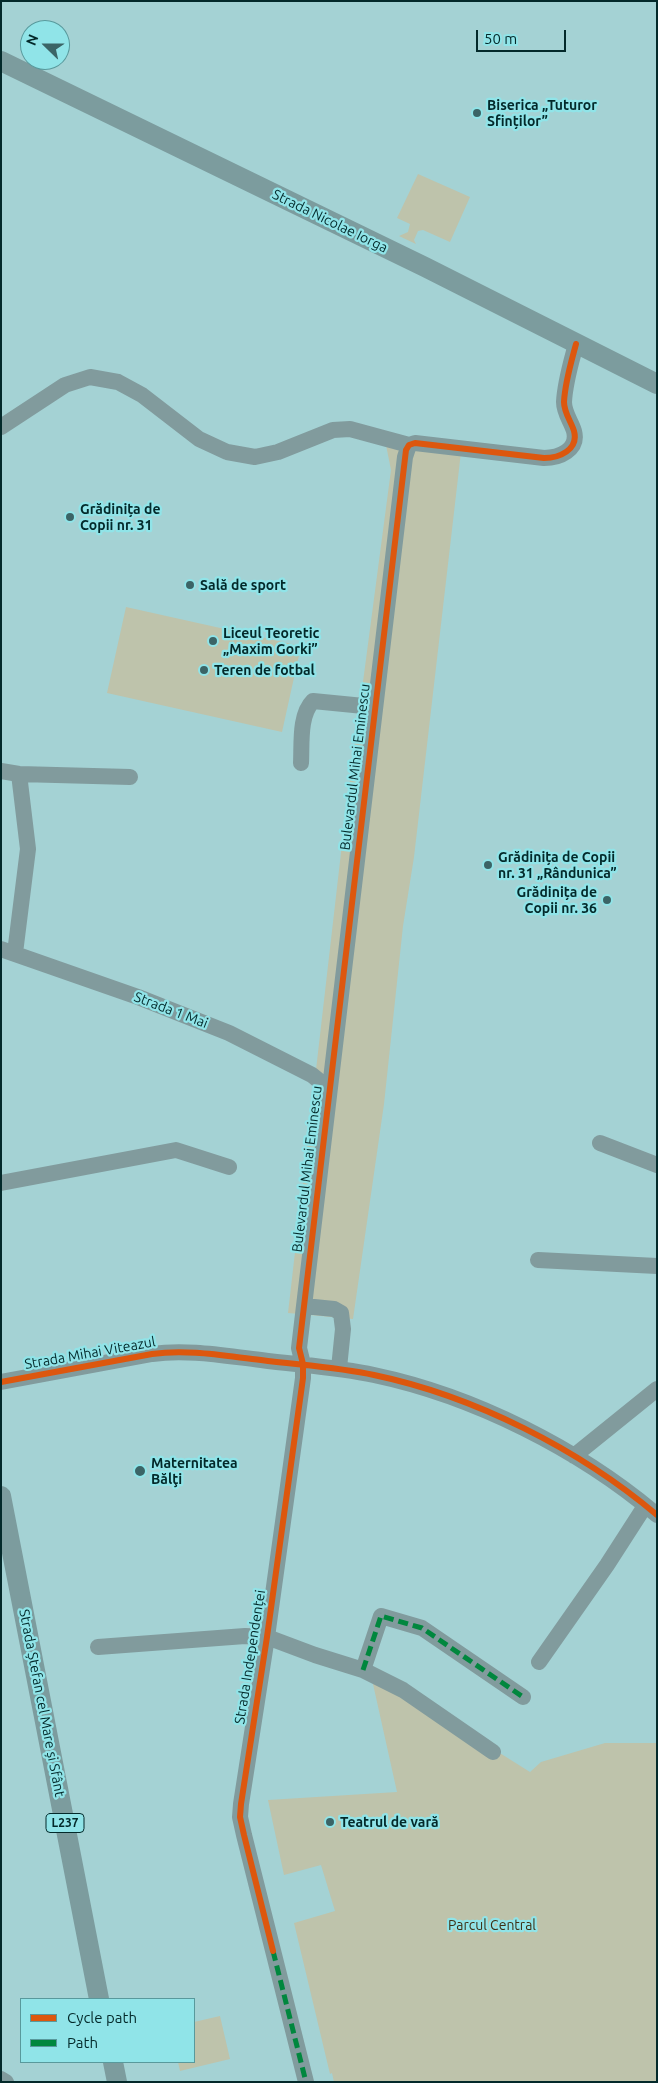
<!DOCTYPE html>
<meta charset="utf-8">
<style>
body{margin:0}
#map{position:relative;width:658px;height:2083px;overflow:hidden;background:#a4d2d4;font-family:Ubuntu,sans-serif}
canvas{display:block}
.frame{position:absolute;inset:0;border:2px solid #03292a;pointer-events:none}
.legend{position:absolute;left:20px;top:1998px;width:175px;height:65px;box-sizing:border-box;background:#90e4e8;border:1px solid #58999c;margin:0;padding:6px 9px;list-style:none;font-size:15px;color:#03292a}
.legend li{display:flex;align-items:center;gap:10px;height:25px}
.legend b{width:25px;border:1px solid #58999c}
.north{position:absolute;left:20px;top:20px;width:50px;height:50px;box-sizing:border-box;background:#90e4e8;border:1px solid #58999c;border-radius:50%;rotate:292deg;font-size:14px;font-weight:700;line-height:20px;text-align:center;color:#03292a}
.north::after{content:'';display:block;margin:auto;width:18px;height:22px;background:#3b6466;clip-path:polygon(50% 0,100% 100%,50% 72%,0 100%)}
.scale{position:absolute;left:476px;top:30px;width:90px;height:22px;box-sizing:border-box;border:2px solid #03292a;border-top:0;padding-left:6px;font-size:15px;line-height:18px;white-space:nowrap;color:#03292a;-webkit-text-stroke:4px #90e4e8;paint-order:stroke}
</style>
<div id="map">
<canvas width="658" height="2083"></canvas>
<div class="frame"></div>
<ul class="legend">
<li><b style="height:6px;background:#dd570e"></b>Cycle path</li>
<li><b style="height:6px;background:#00873e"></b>Path</li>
</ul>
<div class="north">N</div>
<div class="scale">50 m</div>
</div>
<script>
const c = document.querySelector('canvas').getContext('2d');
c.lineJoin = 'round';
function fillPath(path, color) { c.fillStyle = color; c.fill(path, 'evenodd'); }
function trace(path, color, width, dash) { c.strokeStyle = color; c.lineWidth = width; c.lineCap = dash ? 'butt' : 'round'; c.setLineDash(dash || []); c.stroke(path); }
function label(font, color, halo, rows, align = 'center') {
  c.font = font + ' Ubuntu,sans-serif'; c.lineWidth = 4.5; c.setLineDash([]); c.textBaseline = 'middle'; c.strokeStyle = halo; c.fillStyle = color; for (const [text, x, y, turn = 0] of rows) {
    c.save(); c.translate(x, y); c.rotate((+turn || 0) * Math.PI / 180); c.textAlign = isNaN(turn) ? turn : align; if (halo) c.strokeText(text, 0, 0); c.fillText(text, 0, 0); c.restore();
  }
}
const green = new Path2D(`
 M 418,174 L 470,197 L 450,242 L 423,230 L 418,231 L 414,240 L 416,244 L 399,236 L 408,232 L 410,224 L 397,218 Z
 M 386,445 L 461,452 L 414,857 L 403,926 L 384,1104 L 353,1319 L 288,1313 L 345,818 L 391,470 Z
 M 126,607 L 301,646 L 282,732 L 107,693 Z
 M 373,1684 L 393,1686 L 530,1772 L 541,1762 L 605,1743 L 657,1743 L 657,2082 L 334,2082 L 332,2073 L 330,2074 L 294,1923 L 335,1911 L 321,1865 L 284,1875 L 268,1800 L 397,1792 Z
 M 220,2016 L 230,2059 L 180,2071 L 178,2062 L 194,2062 L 194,2022 Z`);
const minor = new Path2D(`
 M 1,427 L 65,385 L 90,377 L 118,382 L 142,395 L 199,439 L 227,452 L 255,457 L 278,452 L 333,430 L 350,429 L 409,445
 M 301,763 C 302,744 299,715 313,701 L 374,707
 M 1,771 L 19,774 L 130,777
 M 1,949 L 138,997 L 229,1033 L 312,1075 L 323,1084 L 329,1092
 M 15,953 L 28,849 L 19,774
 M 600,1143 L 657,1165
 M 1,1183 L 176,1150 L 229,1167
 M 538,1260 L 657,1266
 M 304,1306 L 334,1309 L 341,1313 L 343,1329 L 339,1368
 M 1,1382 L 152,1354 C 188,1349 225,1356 261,1360 C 299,1365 337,1367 374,1375 C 474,1396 579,1449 657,1515
 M 574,1456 L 657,1389
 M 98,1647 L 245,1636 L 267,1637 L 315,1655 L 363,1670 L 403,1690 L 493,1752
 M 539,1662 L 607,1565 L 645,1506
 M 363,1670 L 381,1616 L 422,1628 L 523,1697
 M 1,2079 L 6,2082
 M 306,2082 L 244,1835 L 240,1817 L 241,1804 L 267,1637 L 303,1378 L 303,1364 L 299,1348 L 405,457 L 409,445 L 415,443 L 544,458 C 559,458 579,450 574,431 C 571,421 564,413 564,402 C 565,382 571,363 576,344`);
const major = new Path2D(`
 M 1,61 L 425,267 L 657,384
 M 1,1496 L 99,1999
 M 113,2062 L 117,2082`);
const quiet = new Path2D(`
 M 363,1670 L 381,1616 L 422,1628 L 523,1697
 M 273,1951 L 306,2082`);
const cycleway = new Path2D(`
 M 1,1382 L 152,1354 C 188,1349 225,1356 261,1360 C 299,1365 337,1367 374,1375 C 474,1396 579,1449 657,1515
 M 273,1951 L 244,1835 L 240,1817 L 241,1804 L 267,1637 L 303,1378 L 303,1364 L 299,1348 L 406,450 L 409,445 L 415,443 L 544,458 C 559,458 579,450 574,431 C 571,421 564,413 564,402 C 565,382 571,363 576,344`);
const markers = [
 [477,113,5,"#3b6466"],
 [70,517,5,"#3b6466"],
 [190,585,5,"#3b6466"],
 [213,641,5,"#3b6466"],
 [204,670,5,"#3b6466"],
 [488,865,5,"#3b6466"],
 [607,900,5,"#3b6466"],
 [140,1471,6,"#3b6466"],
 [330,1822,5,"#3b6466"]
];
const shields = [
 [65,1823,38]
];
const shieldNames = [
 ["L237",65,1823]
];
const poiNames = [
 ["Biserica „Tuturor",487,105],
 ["Sfinților”",487,121],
 ["Grădinița de",80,509],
 ["Copii nr. 31",80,525],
 ["Sală de sport",200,585],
 ["Liceul Teoretic",223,633],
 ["„Maxim Gorki”",223,649],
 ["Teren de fotbal",214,670],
 ["Grădinița de Copii",498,857],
 ["nr. 31 „Rândunica”",498,873],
 ["Grădinița de",597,892,"right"],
 ["Copii nr. 36",597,908,"right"],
 ["Maternitatea",151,1463],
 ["Bălţi",151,1479],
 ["Teatrul de vară",340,1822]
];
const streetNames = [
 ["Strada Nicolae Iorga",330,221,26],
 ["Bulevardul Mihai Eminescu",355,767,-83],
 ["Strada 1 Mai",171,1010,21],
 ["Bulevardul Mihai Eminescu",307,1169,-83],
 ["Strada Mihai Viteazul",90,1353,-10],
 ["Strada Independenței",250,1657,-81],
 ["Strada Ștefan cel Mare și Sfânt",42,1703,79]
];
const parkNames = [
 ["Parcul Central",492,1925]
];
fillPath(green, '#bec3ab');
trace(minor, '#819b9d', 16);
trace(major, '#7c9c9e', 20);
trace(quiet, '#00873e', 5, [10, 5]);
trace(cycleway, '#dd570e', 6);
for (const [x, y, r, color] of markers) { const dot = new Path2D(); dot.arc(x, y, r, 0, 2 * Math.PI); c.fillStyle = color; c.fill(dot); trace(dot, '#90e4e8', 2); }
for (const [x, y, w] of shields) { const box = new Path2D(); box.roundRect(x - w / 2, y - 9.5, w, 19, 4); c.fillStyle = '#90e4e8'; c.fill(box); trace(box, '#03292a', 1); }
label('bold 12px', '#03292a', null, shieldNames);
label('bold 14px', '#03292a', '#90e4e8', poiNames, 'left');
label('14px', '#03292a', '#90e4e8', streetNames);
label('14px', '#3f3015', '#90e4e8', parkNames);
</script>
